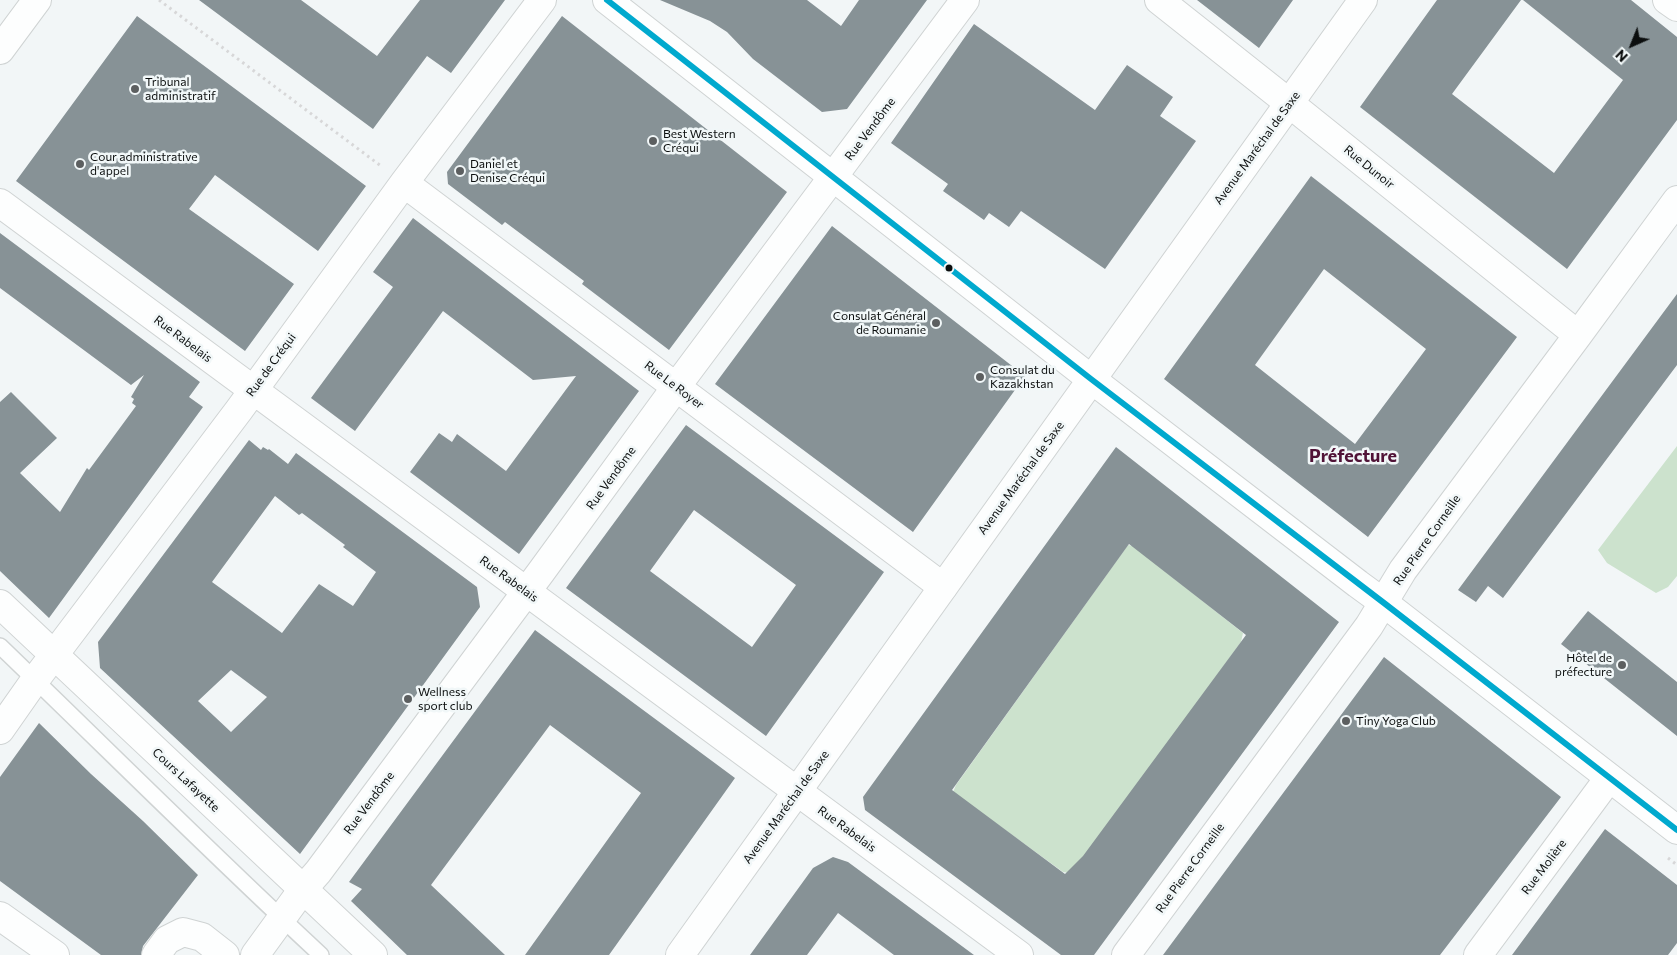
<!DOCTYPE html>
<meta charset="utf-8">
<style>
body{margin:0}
#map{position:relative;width:1677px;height:955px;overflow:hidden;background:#f2f6f7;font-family:Commissioner,sans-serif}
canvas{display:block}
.north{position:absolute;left:1607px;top:20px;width:50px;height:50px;-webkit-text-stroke:4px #f1f7f8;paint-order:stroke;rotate:224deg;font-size:14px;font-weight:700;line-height:20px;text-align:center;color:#0b0e0e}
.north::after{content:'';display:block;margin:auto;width:18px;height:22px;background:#0b0e0e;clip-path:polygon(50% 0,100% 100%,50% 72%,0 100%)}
</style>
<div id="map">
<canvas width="1677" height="955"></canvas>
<div class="north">N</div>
</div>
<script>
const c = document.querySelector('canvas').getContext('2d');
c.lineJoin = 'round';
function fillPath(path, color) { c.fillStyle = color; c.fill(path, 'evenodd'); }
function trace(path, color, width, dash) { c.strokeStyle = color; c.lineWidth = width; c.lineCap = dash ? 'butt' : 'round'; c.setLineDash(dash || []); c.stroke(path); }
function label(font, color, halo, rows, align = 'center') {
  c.font = font + ' Commissioner,sans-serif'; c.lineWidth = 5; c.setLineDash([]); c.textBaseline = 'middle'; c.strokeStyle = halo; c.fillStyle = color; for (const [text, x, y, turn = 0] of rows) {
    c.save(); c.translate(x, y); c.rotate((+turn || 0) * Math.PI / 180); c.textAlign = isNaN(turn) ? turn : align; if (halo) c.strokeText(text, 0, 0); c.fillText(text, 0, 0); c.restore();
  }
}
const green = new Path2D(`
 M 1677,446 L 1677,576 L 1668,587 L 1656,593 L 1607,563 L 1598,550 Z
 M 1128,545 L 1133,546 L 1243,633 L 1241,642 L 1074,874 L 1063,872 L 953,792 L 956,785 Z`);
const building = new Path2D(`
 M 199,0 L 301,0 L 377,56 L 420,0 L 505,0 L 451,73 L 427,56 L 373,129 Z
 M 660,0 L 807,0 L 841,26 L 859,0 L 927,0 L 847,109 L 822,112 L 753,59 L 727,32 L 710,21 Z
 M 1197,0 L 1293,0 L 1259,48 Z
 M 1437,0 L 1521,0 L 1452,94 L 1554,173 L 1623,80 L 1523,0 L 1631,0 L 1677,37 L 1677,120 L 1567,269 L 1360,107 Z
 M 137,16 L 366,186 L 318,251 L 215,175 L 189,209 L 294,284 L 245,351 L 16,181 Z
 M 562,16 L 787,192 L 669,350 L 582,284 L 584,281 L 505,222 L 502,225 L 448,184 L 447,172 Z
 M 974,24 L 1095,110 L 1127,65 L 1173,97 L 1160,116 L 1196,141 L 1105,269 L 1021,211 L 1009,227 L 989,213 L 984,220 L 943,191 L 948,184 L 891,143 Z
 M 1311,176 L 1517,337 L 1368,537 L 1164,379 ZM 1324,269 L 1426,349 L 1355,444 L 1255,365 Z
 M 413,218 L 639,391 L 519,554 L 410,472 L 439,433 L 452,442 L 457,434 L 506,471 L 576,376 L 533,380 L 443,311 L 355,431 L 311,398 L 393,287 L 373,272 Z
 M 832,226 L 1025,376 L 913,532 L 715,384 Z
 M 0,233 L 200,382 L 189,397 L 203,407 L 49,618 L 0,571 L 0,402 L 11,392 L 57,438 L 20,473 L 60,512 L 87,468 L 89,470 L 136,406 L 132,403 L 134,399 L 131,397 L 144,375 L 131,385 L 0,288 Z
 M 1677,294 L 1677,365 L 1503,598 L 1488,586 L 1476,602 L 1458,590 Z
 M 686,425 L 884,572 L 766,736 L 566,588 ZM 694,510 L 796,585 L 752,647 L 650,571 Z
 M 249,440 L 261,450 L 263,447 L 268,450 L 269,449 L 288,464 L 296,453 L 477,587 L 480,607 L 300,854 L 100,668 L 98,642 ZM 275,496 L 299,515 L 302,513 L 345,545 L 343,547 L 376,572 L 353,606 L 319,584 L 282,633 L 212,582 ZM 231,670 L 267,697 L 231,732 L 198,701 Z
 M 1116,447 L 1339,622 L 1094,955 L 1061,955 L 865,810 L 863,797 ZM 1129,544 L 1246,635 L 1083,856 L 1065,874 L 952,790 Z
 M 1588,611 L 1677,682 L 1677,736 L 1561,644 Z
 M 535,630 L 735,778 L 609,955 L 525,955 L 641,793 L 550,725 L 431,885 L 505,955 L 407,955 L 351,901 L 362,889 L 349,882 Z
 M 1384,657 L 1561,797 L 1440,955 L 1163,955 Z
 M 39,723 L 91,774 L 143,821 L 198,875 L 143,946 L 141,955 L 101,955 L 0,881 L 0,777 Z
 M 1605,829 L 1677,885 L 1677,943 L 1668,955 L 1512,955 Z
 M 833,857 L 848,862 L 974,955 L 894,955 L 838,913 L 807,955 L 750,955 L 813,868 Z`);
const path = new Path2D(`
 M 159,0 L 381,166
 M 1668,858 L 1677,865`);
const lane = new Path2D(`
 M 0,646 C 107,749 212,854 321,955`);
const street = new Path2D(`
 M 1159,0 L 1289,103 L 1578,335
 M 0,50 L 37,0
 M 404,183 L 943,587
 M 0,203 L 1019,955
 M 0,730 L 35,680 L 239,410 L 404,183 L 542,0
 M 0,916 L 55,955
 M 156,955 L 167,940 L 183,932 L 202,937 L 225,955
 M 255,955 L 303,889 L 318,872 L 541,572 L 676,387 L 965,0
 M 1126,955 L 1369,626 L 1403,570 L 1578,335 L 1677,200
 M 1478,955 L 1609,778`);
const secondary = new Path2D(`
 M 607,0 L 1091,379 L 1358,584 L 1384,603 L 1677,830
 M 1667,0 L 1677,7
 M 0,604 L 373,955
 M 680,955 L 1363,0`);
const bus1 = new Path2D(`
 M 607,0 L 1091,379 L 1384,603 L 1677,830`);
const markers = [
 [135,89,5,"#5c5f60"],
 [653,141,5,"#5c5f60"],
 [80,164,5,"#5c5f60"],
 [460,171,5,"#5c5f60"],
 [949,268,4.5,"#0b0e0e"],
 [936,323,5,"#5c5f60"],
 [980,377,5,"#5c5f60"],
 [1622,665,5,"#5c5f60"],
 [408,699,5,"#5c5f60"],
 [1346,721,5,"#5c5f60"]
];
const poiNames = [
 ["Tribunal",145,82],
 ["administratif",145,96],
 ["Best Western",663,134],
 ["Créqui",663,148],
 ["Cour administrative",90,157],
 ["d'appel",90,171],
 ["Daniel et",470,164],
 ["Denise Créqui",470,178],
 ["Consulat Général",926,316,"right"],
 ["de Roumanie",926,330,"right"],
 ["Consulat du",990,370],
 ["Kazakhstan",990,384],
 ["Hôtel de",1612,658,"right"],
 ["préfecture",1612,672,"right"],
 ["Wellness",418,692],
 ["sport club",418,706],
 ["Tiny Yoga Club",1356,721]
];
const streetNames = [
 ["Rue Vendôme",870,129,-53],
 ["Avenue Maréchal de Saxe",1257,148,-54],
 ["Rue Dunoir",1369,167,39],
 ["Rue Rabelais",183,339,37],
 ["Rue de Créqui",271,365,-54],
 ["Rue Le Royer",674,385,37],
 ["Rue Vendôme",611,478,-54],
 ["Avenue Maréchal de Saxe",1021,478,-54],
 ["Rue Pierre Corneille",1427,540,-55],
 ["Rue Rabelais",509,579,36],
 ["Cours Lafayette",186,780,43],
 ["Rue Vendôme",369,803,-53],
 ["Avenue Maréchal de Saxe",786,807,-54],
 ["Rue Rabelais",847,829,36],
 ["Rue Molière",1544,867,-53],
 ["Rue Pierre Corneille",1190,868,-54]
];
const districtNames = [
 ["Préfecture",1353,456]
];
fillPath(green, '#cce2cd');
fillPath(building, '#879296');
trace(lane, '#cfd3d3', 18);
trace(street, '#cfd3d3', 30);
trace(secondary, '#cfd3d3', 30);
trace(path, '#d7d7d8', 3, [2.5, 4]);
trace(lane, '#fdfefe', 15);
trace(street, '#fdfefe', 28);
trace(secondary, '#fdfefe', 28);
trace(bus1, '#00a9ce', 6);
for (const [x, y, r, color] of markers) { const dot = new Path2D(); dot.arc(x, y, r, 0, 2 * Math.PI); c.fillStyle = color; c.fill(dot); trace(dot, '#f1f7f8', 2); }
label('12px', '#0b0e0e', '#f1f7f8', poiNames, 'left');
label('12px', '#0b0e0e', '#f1f7f8', streetNames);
label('bold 18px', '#501337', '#f1f7f8', districtNames);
</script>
